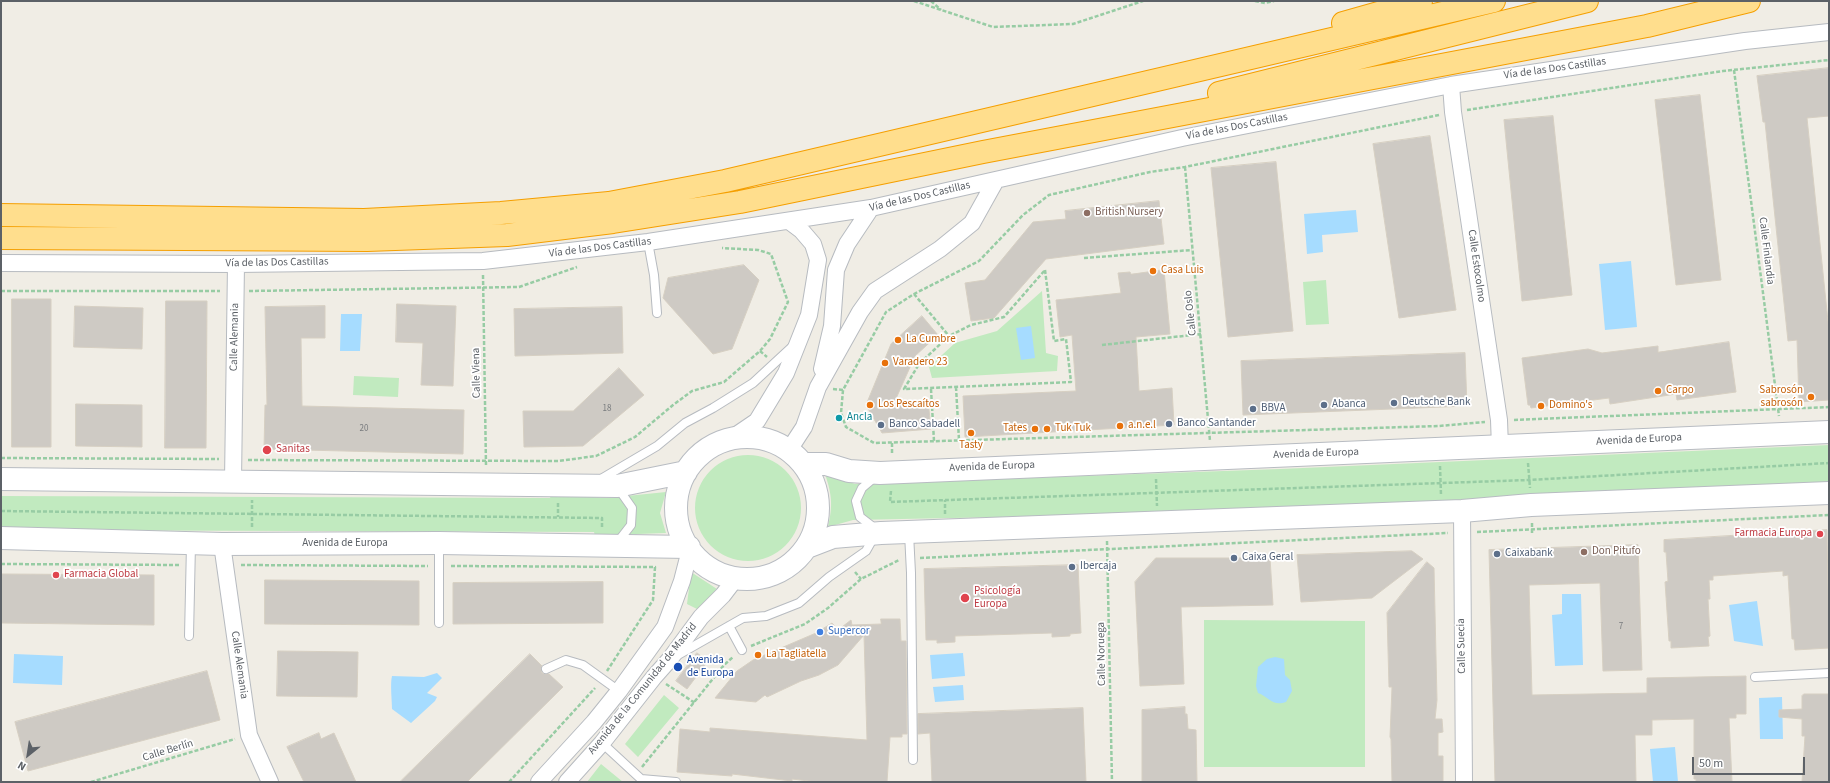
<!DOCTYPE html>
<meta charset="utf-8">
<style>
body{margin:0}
#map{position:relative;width:1830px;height:783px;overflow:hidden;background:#f0ede5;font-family:"Source Sans 3",sans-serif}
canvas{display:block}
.frame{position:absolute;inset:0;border:2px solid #5c6167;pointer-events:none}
.north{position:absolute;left:8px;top:735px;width:40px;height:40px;-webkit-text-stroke:3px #fff;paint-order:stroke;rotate:210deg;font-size:11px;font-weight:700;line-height:16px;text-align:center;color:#5c6167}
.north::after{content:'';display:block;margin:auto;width:14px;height:18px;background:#5c6167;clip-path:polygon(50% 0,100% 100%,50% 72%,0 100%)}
.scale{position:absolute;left:1692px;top:757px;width:113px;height:18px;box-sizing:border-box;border:2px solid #5c6167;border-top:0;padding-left:5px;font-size:12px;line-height:14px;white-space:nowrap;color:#5c6167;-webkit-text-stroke:3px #fff;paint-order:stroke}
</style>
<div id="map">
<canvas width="1830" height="783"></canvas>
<div class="frame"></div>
<div class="north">N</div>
<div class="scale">50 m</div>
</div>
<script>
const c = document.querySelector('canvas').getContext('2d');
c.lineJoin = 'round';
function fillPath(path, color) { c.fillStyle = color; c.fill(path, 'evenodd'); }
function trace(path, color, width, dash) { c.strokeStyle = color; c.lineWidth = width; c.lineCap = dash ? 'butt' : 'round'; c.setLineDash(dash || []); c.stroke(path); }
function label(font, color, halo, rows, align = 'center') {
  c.font = font + ' "Source Sans 3",sans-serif'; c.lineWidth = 3.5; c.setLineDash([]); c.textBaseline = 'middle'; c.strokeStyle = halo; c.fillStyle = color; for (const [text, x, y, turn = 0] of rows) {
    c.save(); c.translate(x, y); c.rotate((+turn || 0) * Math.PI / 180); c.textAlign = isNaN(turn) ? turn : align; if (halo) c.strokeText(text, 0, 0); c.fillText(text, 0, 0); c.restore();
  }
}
const green = new Path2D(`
 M 1326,280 L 1329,324 L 1306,325 L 1303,282 Z
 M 1042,291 L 1046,353 L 1058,356 L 1057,371 L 932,378 L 929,367 L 955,343 L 997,331 Z
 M 354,376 L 399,378 L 398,397 L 353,395 Z
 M 1829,445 L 1829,482 L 1396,509 L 853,520 L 828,527 C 833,505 832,495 825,474 L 855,484 L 1280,469 Z
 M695 508a53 53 0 1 1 106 0a53 53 0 1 1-106 0Z
 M 666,492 L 660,513 L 666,533 L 610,535 L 596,539 L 594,532 L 1,530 L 1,496 L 550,498 L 551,494 L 607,498 Z
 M 691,572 L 717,589 L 697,609 L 687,604 Z
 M 1204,620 L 1365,621 L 1365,767 L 1204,767 Z
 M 664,695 L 679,708 L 638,757 L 625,744 Z
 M 601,764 L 623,782 L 587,782 Z`);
const water = new Path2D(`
 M 1356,210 L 1358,232 L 1322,235 L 1323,252 L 1307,254 L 1304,214 Z
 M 1631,261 L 1637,327 L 1605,330 L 1599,264 Z
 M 341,314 L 362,314 L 360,351 L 340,351 Z
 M 1031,326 L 1035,358 L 1021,360 L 1016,328 Z
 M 1562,594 L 1581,594 L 1583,665 L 1555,666 L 1552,615 L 1562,614 Z
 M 1757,601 L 1763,646 L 1734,641 L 1729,605 Z
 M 963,653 L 965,676 L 932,679 L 930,655 Z
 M 14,654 L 63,656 L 62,685 L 13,683 Z
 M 1275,657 L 1284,659 L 1285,675 L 1290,680 L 1292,691 L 1286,702 C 1273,707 1269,697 1258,693 L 1256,686 L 1258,667 L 1267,659 Z
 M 437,673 L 442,678 L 427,693 L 437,697 L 435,701 L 411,723 L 392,709 C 392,700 390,684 392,676 L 424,677 Z
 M 963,685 L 964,700 L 935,702 L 933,687 Z
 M 1782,697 L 1783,739 L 1760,739 L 1759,698 Z
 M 1675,747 L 1678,782 L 1653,782 L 1650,749 Z`);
const building = new Path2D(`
 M 1829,68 L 1829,116 L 1807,118 L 1829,331 L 1829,400 L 1799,402 L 1797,340 L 1788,341 L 1765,122 L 1763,122 L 1757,76 Z
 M 1700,95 L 1721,280 L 1676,285 L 1655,100 Z
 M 1553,116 L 1572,295 L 1522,301 L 1504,120 Z
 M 1430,136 L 1456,310 L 1399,318 L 1373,144 Z
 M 1276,162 L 1293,331 L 1228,337 L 1211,168 Z
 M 1159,201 L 1164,244 L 1046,259 L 994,318 L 971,321 L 965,283 L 985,280 L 1033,222 L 1066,219 L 1065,211 Z
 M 744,265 L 759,280 L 732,349 L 713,354 L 663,298 L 668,278 Z
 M 1164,270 L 1170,334 L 1136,337 L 1139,391 L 1172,388 L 1174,425 L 965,437 L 963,396 L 1076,391 L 1072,335 L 1060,337 L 1056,300 L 1121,293 L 1118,273 L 1130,272 L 1131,274 Z
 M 12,299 L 51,299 L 51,447 L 12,447 Z
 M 166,301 L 207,301 L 206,448 L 165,448 Z
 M 397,304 L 456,306 L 453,386 L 421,385 L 423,343 L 396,342 Z
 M 75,306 L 143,308 L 142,349 L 74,347 Z
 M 325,306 L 325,338 L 301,338 L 302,406 L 464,410 L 463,454 L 264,449 L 265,405 L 267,405 L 265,307 Z
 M 622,307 L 623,353 L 515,356 L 514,309 Z
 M 922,316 L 938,335 L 915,356 L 894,403 L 928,400 L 931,429 L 882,433 L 866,405 L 891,344 Z
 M 1729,342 L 1736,392 L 1677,400 L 1676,394 L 1610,404 L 1609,398 L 1531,408 L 1530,405 L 1528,405 L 1522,358 L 1588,349 L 1602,353 L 1658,346 L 1658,352 Z
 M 1465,353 L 1467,406 L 1243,415 L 1241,361 Z
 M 619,368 L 644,395 L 583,446 L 524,447 L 523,411 L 573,411 Z
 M 76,404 L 142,405 L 142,447 L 76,446 Z
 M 1827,530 L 1829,648 L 1795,650 L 1794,639 L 1792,639 L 1788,575 L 1783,576 L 1783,571 L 1713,576 L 1713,580 L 1709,580 L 1710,599 L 1708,599 L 1710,636 L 1708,637 L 1709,646 L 1671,648 L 1671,641 L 1669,641 L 1665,582 L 1668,581 L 1666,552 L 1664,552 L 1664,540 Z
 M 1638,545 L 1642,670 L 1603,671 L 1600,583 L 1529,585 L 1532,695 L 1647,693 L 1647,678 L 1746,676 L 1746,714 L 1736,714 L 1736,718 L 1729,718 L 1732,782 L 1696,782 L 1696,779 L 1694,779 L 1694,719 L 1652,720 L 1652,735 L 1635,735 L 1636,782 L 1495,782 L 1489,550 Z
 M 1412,551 L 1423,559 L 1372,598 L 1301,602 L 1297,555 Z
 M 1156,558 L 1270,558 L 1273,605 L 1181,607 L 1184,684 L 1140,686 L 1135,582 Z
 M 1427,562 L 1434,568 L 1437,700 L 1435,719 L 1442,719 L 1443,732 L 1438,733 L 1438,756 L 1443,756 L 1443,782 L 1392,782 L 1391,739 L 1390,737 L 1392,687 L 1389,687 L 1387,613 Z
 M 1078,565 L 1081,633 L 1070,634 L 1070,636 L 1052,637 L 1052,633 L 955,636 L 955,642 L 937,643 L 937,640 L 926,640 L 924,569 Z
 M 2,574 L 154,575 L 154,625 L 2,623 Z
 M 265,580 L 419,581 L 419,625 L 265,624 Z
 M 603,582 L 603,623 L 453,624 L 453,583 Z
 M 881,619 L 900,619 L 901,641 L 906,641 L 907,734 L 902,734 L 902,737 L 890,737 L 887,782 L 817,782 L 792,779 L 792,781 L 732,774 L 732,776 L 677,772 L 680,729 L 710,732 L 710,728 L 867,740 L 864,635 L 838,665 L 819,675 L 801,681 L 767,697 L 765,695 L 756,702 L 715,698 L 737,671 L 753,660 L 816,633 L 832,623 L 838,630 L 851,620 L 852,625 L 881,624 Z
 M 278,651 L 358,652 L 357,697 L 277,696 Z
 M 697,653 L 708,661 L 687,689 L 676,681 Z
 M 530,654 L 542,666 L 541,669 L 542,673 L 549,674 L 563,687 L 467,782 L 400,782 Z
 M 207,671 L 220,720 L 28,771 L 15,722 Z
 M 1804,694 L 1829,694 L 1829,782 L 1802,782 L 1805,736 L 1802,736 L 1802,719 L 1779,717 L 1779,710 L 1802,709 L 1802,696 Z
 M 1185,707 L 1185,714 L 1187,714 L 1188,729 L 1196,730 L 1197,782 L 1142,782 L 1142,710 Z
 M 1083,708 L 1086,782 L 932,782 L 930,733 L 918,734 L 918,714 Z
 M 319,733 L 321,739 L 334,733 L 356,782 L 304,782 L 287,747 Z`);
const path = new Path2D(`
 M 914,1 L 993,27 L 1073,24 L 1143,1
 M 931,1 L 941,10
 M 1255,1 L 1265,3 L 1274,1
 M 1734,70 L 1779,416
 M 1467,110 L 1723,71 L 1829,60
 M 1439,115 L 1185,167 L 1150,172 L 1049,195 L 1023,215 L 979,261 L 914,294 L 886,312 L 843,390 L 841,413 L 846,427 L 874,443 L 1439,426 L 1485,422
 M 1185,167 L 1210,441
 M 1084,258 L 1192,250
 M 1045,270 L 1054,341 L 1066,339 L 1071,382 L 904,389 L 919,364 L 949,336 L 971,325 L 1004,317 Z
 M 483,275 L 486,466
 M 1,291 L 220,291
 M 249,291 L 519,287 L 577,267
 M 914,294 L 949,336
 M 1102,345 L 1201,334
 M 760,351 L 767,357
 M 956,387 L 959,440
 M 833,389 L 843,390
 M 931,389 L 934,441
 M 1514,420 L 1829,407
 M 892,443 L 892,454
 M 1,458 L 219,459
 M 248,460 L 558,461 L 596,456 L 635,437 L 673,405 L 692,391 L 724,382 L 760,351 L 770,339 L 788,302 L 771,254 L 758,250 L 722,248
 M 1528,463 L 1530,488
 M 1440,466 L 1441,495
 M 1156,479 L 1157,506
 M 891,491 L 890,502 L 1529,480 L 1829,463
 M 558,503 L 558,517
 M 1,511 L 602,518 L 602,528
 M 945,514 L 945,500
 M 1532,523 L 1532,534
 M 252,527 L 252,500
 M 1477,532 L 1829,515
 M 1107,541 L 1112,782
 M 920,558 L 1448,533
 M 1,564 L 180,565
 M 241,565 L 428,566
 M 451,566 L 655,567 L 653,600 L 607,671
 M 855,572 L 861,579
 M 751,646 L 805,624 L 828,608 L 861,579 L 899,560
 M 666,684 L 695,703
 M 642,767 L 724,665 L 733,657
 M 91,782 L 235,739
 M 509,782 L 595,688`);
const lane = new Path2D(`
 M 648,242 L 654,275 L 657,313
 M 875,477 L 862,488 L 856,501 L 860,517 L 877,530
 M 601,479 L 657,446 L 685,423 L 713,408 L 753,383 L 793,346
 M 909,533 L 911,573 L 913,760
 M 617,543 L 631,525 L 632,508 L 618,488
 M 439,544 L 439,623
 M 729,626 L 742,650
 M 189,636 L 191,544
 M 678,655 L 743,618 L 766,616 L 799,603 L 829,577 L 866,551 L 875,535
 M 546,669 L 566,660 L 583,665 L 619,691
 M 1755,677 L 1829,673
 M 602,743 L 641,779 L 676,782`);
const street = new Path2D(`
 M 1451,85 L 1453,112 L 1499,420 L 1500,447
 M 1,263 L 236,264 L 483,261 L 648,242 L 871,208 L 1182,138 L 1451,85 L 1745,41 L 1829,32
 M 822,369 L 832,326 L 836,270 L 847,244 L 871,208
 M 732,438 L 757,421 L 786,373 L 809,315 L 818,260 L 813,244 L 801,230 L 789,221
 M 789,450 L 804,427 L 818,387 L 860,312 L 875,291 L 940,249 L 972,223 L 996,180
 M 233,481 L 236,264
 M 1462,511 L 1464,782
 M 222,544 L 249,735 L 270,782
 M 539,782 L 594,722 L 619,691 L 665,627 L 682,581 L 690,550
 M 567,782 L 602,743 L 654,677 L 670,659 L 701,617 L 723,595 L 736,578`);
const secondary = new Path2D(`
 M676 508a71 71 0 1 1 142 0a71 71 0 1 1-142 0Z
 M 803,464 L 826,464 L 849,471 L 880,473 L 1829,432
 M 1,479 L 617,486 L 686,472
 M 1,538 L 222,544 L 439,543 L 689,547
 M 807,547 L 833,537 L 881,533 L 1462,511 L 1531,505 L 1829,493`);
const highway = new Path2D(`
 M 1343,23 L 1421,1
 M 1219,93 L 1587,1
 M 1,215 L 364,220 L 501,213 L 609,203 L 725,181 L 1494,1
 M 1,238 L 367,240 L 507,235 L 613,222 L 740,202 L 983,152 L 1647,26 L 1749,1`);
const markers = [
 [1087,213,4,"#8d6e63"],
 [1153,271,4,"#e8710a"],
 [898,340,4,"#e8710a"],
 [885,363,4,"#e8710a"],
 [1658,391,4,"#e8710a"],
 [1811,397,4,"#e8710a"],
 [1394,403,4,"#5c6f8a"],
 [870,405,4,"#e8710a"],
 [1324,405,4,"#5c6f8a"],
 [1541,406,4,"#e8710a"],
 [1253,409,4,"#5c6f8a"],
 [839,418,4,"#0f9aa8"],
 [1169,424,4,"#5c6f8a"],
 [881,425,4,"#5c6f8a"],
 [1120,426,4,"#e8710a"],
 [1035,429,4,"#e8710a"],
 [1047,429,4,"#e8710a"],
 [971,433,4,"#e8710a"],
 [267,450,5,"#e0444e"],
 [1820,534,4,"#e0444e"],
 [1584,552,4,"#8d6e63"],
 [1497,554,4,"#5c6f8a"],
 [1234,558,4,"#5c6f8a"],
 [1072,567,4,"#5c6f8a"],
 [56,575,4,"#e0444e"],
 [965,598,5,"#e0444e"],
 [820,632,4,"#3f7fe0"],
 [758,655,4,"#e8710a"],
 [678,667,5,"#1a4fb4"]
];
const numberNames = [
 ["18",607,409],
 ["20",364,429],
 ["7",1621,627]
];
const streetNames = [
 ["Vía de las Dos Castillas",1555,69,-8],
 ["Vía de las Dos Castillas",1237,127,-11],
 ["Vía de las Dos Castillas",920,197,-13],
 ["Vía de las Dos Castillas",600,248,-7],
 ["Calle Finlandia",1766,251,83],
 ["Vía de las Dos Castillas",277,263,-1],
 ["Calle Estocolmo",1476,266,82],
 ["Calle Oslo",1191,313,-96],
 ["Calle Alemania",235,337,-89],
 ["Calle Viena",477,373,-91],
 ["Avenida de Europa",1639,440,-3],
 ["Avenida de Europa",1316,454,-2],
 ["Avenida de Europa",992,467,-2],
 ["Avenida de Europa",345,544],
 ["Calle Suecia",1462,646,-91],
 ["Calle Noruega",1102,654,-91],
 ["Calle Alemania",239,665,82],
 ["Avenida de la Comunidad de Madrid",643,689,-51],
 ["Calle Berlín",168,751,-17]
];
const educationNames = [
 ["British Nursery",1095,213],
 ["Don Pitufo",1592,552]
];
const foodNames = [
 ["Casa Luis",1161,271],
 ["La Cumbre",906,340],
 ["Varadero 23",893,363],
 ["Carpo",1666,391],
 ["Sabrosón",1803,391,"right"],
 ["sabrosón",1803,404,"right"],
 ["Los Pescaítos",878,405],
 ["Domino's",1549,406],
 ["a.n.e.l",1128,426],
 ["Tates",1027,429,"right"],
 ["Tuk Tuk",1055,429],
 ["Tasty",971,446,"center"],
 ["La Tagliatella",766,655]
];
const serviceNames = [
 ["Deutsche Bank",1402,403],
 ["Abanca",1332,405],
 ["BBVA",1261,409],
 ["Banco Santander",1177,424],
 ["Banco Sabadell",889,425],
 ["Caixabank",1505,554],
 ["Caixa Geral",1242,558],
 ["Ibercaja",1080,567]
];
const cultureNames = [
 ["Ancla",847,418]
];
const healthNames = [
 ["Sanitas",276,450],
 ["Farmacia Europa",1812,534,"right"],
 ["Farmacia Global",64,575],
 ["Psicología",974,592],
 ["Europa",974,605]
];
const shopNames = [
 ["Supercor",828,632]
];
const transitNames = [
 ["Avenida",687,661],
 ["de Europa",687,674]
];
fillPath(green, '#c1eabf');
fillPath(water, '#a6dcff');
fillPath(building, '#cecac4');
trace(building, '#d6cfc2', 1);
trace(lane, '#b7bbc0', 10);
trace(street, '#b7bbc0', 18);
trace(secondary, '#b8bcc2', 24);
trace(highway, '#f59f00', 24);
trace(path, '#97cca4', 2.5, [4, 2]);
trace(lane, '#fff', 8);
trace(street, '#fff', 16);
trace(secondary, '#fff', 22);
trace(highway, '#ffde8d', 22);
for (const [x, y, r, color] of markers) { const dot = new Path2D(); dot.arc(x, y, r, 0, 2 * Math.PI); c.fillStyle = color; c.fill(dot); trace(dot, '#fff', 1.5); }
label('9px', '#787b7e', null, numberNames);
label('11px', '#5c6167', '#fff', streetNames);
label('11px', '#785e54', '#fff', educationNames, 'left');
label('11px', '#c56008', '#fff', foodNames, 'left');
label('11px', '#4e5e75', '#fff', serviceNames, 'left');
label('11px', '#0d838f', '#fff', cultureNames, 'left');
label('11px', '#be3a42', '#fff', healthNames, 'left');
label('11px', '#366cbe', '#fff', shopNames, 'left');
label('11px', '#164399', '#fff', transitNames, 'left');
</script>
